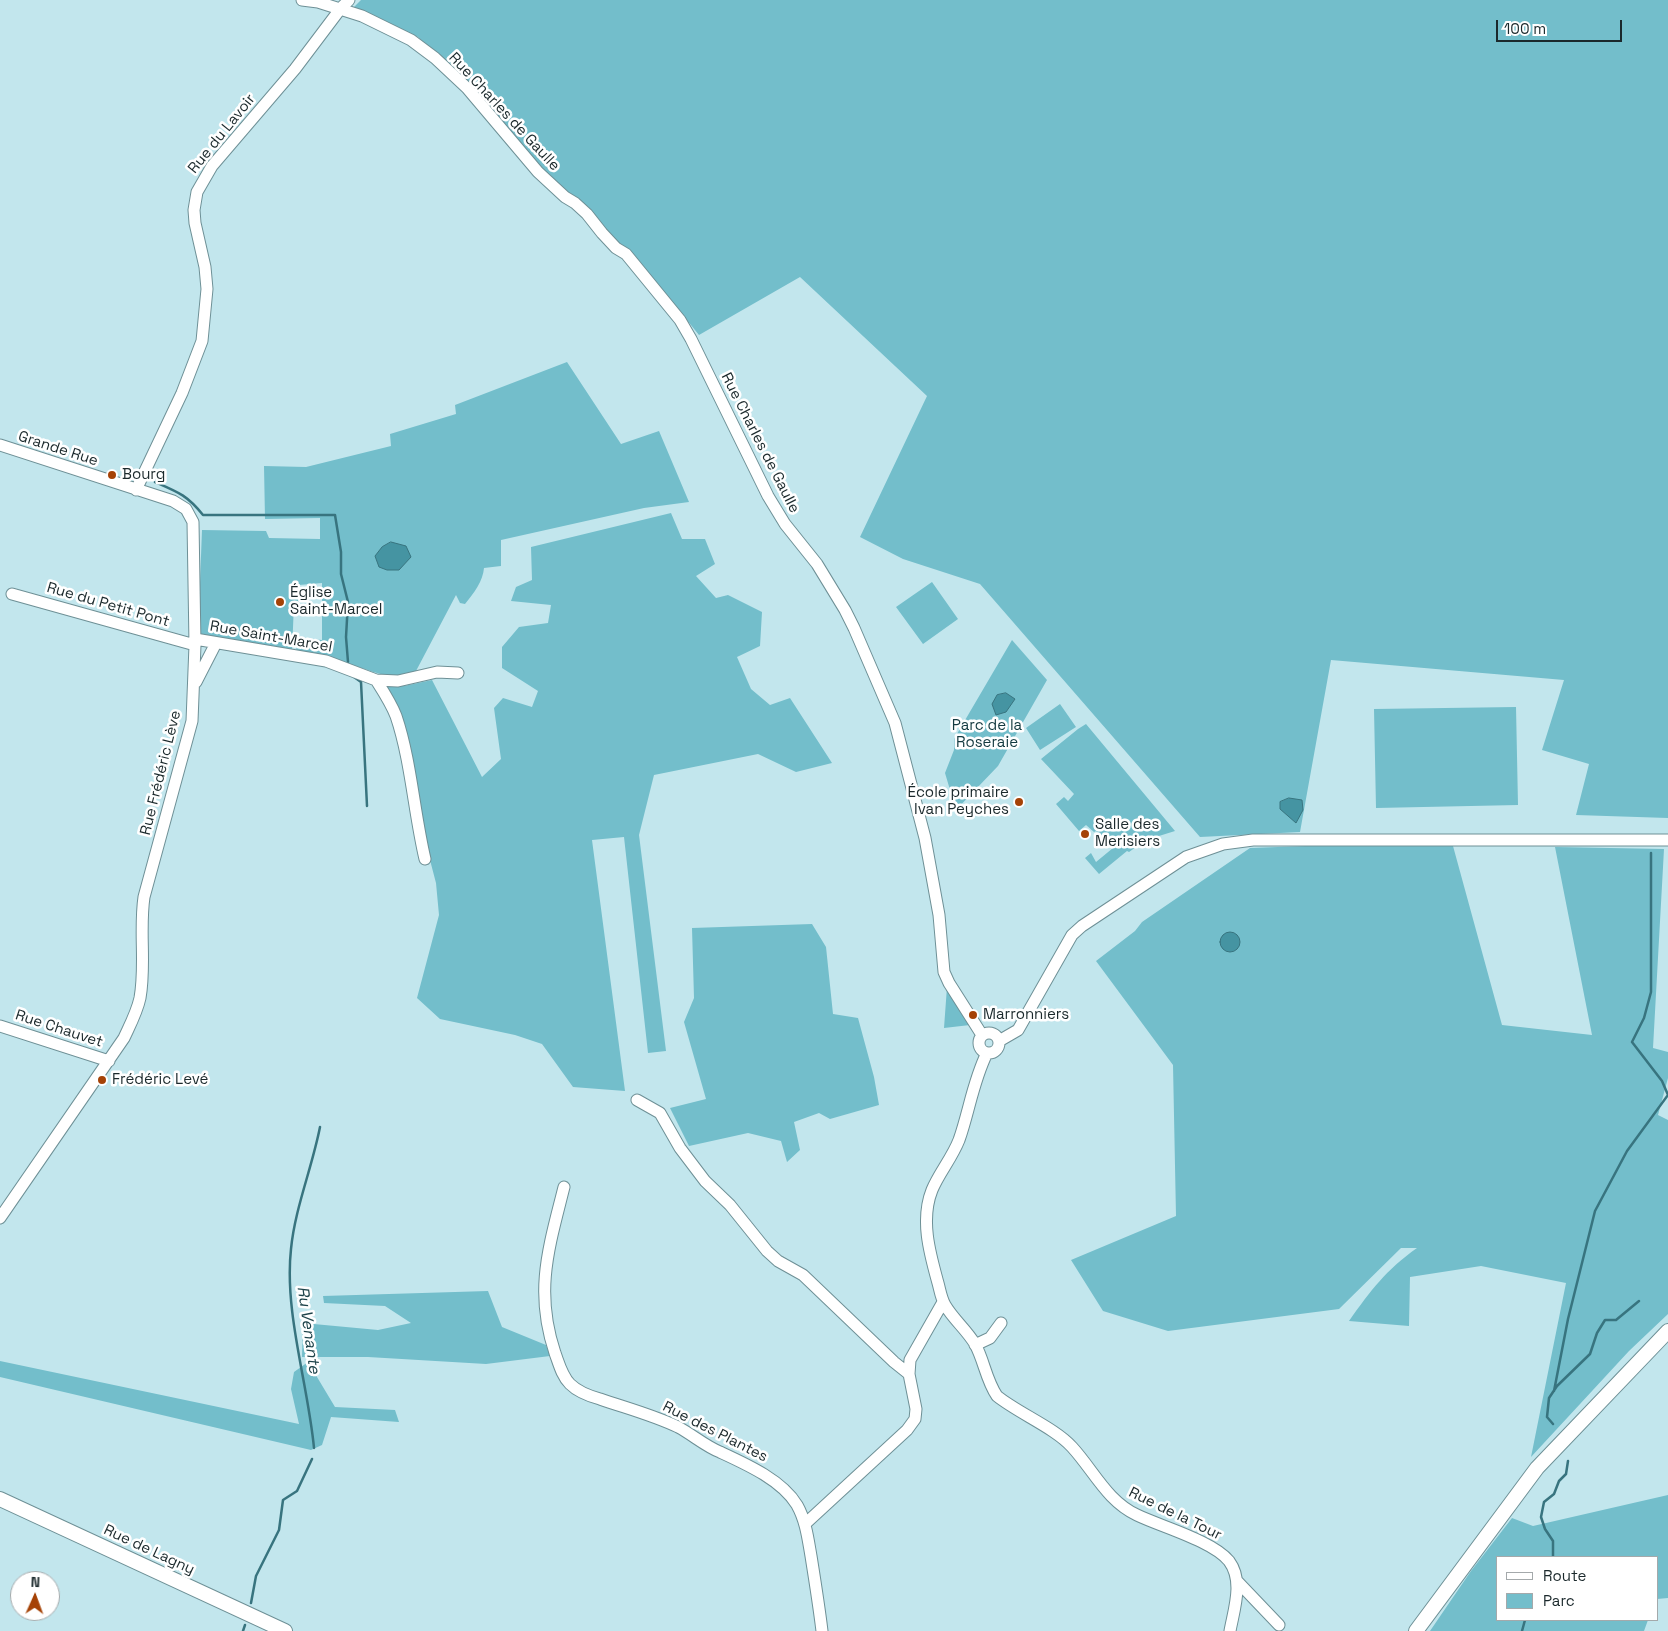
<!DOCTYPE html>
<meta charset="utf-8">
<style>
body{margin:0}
#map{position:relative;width:1668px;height:1631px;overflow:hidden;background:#c2e6ed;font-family:"Space Grotesk",sans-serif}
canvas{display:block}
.legend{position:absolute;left:1496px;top:1556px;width:162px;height:65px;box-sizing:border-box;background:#fff;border:1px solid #a4a9ab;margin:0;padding:6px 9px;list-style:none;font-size:15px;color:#1b292c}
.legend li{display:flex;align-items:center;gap:10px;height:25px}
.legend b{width:25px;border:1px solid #a4a9ab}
.north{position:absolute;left:10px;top:1571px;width:50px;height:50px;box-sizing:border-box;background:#fff;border:1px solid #a4a9ab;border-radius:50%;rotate:2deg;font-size:14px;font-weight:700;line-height:20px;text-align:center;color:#1b292c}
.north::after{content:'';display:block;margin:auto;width:18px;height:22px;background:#a54206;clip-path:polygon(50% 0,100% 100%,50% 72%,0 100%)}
.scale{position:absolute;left:1496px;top:20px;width:126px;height:22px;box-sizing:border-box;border:2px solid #1b292c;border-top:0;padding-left:6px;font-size:15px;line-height:18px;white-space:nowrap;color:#1b292c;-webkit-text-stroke:4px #fff;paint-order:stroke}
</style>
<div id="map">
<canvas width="1668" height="1631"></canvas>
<ul class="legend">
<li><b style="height:6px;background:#fff"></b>Route</li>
<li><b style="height:14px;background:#73becb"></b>Parc</li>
</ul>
<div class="north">N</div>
<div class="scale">100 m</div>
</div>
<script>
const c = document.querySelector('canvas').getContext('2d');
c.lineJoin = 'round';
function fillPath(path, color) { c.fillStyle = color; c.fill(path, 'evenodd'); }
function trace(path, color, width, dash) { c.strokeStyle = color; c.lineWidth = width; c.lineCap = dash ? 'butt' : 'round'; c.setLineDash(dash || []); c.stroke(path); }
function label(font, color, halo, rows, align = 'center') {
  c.font = font + ' "Space Grotesk",sans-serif'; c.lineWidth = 5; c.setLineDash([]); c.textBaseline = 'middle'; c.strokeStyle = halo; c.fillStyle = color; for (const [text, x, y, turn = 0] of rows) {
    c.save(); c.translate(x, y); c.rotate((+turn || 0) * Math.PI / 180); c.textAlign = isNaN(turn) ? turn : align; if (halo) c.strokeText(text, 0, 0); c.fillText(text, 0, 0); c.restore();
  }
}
const green = new Path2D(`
 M 361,0 L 1668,0 L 1668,818 L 1576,815 L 1589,764 L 1542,750 L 1564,680 L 1331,660 L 1300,832 L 1200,837 L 980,584 L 903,559 L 860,537 L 927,396 L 800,277 L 699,335 L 643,266 L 530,161 L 471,87 L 418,37 L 353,8 Z
 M 567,362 L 621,444 L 659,431 L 689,502 L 644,508 L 501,540 L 501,566 L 484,568 C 483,581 474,593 465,604 L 460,603 L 456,595 L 416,671 C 382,682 374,669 343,663 C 328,660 312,658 296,656 L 297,638 L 322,640 L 322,583 L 299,585 L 299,603 L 294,603 L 292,652 L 198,635 L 202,530 L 266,531 L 269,538 L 320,539 L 320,518 L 265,519 L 264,466 L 306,467 L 391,446 L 390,434 L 456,414 L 455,405 Z
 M 671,513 L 682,539 L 705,539 L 715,564 L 696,576 L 716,598 L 728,595 L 762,612 L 760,646 L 737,657 L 751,689 L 770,705 L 790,698 L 832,763 L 796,772 L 758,754 L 654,775 L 639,835 L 666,1051 L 648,1053 L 624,837 L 592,840 L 625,1091 L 573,1087 L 542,1044 L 515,1035 L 440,1019 L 417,998 L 439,915 L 436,883 L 384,684 L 404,686 L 432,680 L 482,777 L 501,759 L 494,708 L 503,698 L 532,707 L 538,691 L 502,668 L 502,647 L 519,627 L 548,623 L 551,605 L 511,601 L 516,587 L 532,580 L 531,547 Z
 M 932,582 L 958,619 L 923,644 L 896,607 Z
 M 1012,640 L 1047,680 L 998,766 L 956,810 L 945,773 L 954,750 L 954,739 Z
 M 1060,704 L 1076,727 L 1040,750 L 1026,728 Z
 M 1516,707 L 1518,805 L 1376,808 L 1374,709 Z
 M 1086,724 L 1175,831 L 1146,840 L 1129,852 L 1127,851 L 1099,874 L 1085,858 L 1091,853 L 1096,862 L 1113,848 L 1110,844 L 1112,842 L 1096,831 L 1094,832 L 1086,825 L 1079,831 L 1056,804 L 1064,797 L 1068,801 L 1074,794 L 1041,759 L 1078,729 Z
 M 1333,845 L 1453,846 L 1502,1025 L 1592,1035 L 1555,847 L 1664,849 L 1653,1048 L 1668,1052 L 1668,1078 L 1658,1115 L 1668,1120 L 1668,1314 L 1629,1351 L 1531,1457 L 1566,1283 L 1481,1266 L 1410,1277 L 1409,1326 L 1349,1321 C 1371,1290 1386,1270 1417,1248 L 1401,1248 L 1339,1309 L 1168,1331 L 1103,1311 L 1071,1260 L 1176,1216 L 1173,1065 L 1096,961 L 1135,931 L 1142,922 L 1250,848 Z
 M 812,924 L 826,947 L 833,1014 L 858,1018 L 874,1077 L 879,1105 L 830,1119 L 819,1113 L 794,1122 L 800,1150 L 787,1162 L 781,1141 L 748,1133 L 689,1146 L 670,1108 L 706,1099 L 684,1022 L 694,998 L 692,928 Z
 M 947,987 L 970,1025 L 944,1028 Z
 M 488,1291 L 502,1327 L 546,1345 L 550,1356 L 486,1364 L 368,1357 L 302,1357 L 303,1323 L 378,1330 L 411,1323 L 385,1306 L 324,1303 L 323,1296 Z
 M 0,1361 L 299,1424 L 291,1389 L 294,1372 L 308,1362 L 335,1407 L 395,1410 L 399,1422 L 331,1417 L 322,1445 L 311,1450 L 0,1377 Z
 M 1668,1495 L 1668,1598 L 1657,1599 L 1657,1557 L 1497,1557 L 1497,1620 L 1648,1620 L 1644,1631 L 1430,1631 L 1471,1571 L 1512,1518 L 1533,1526 Z`);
const water = new Path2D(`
 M 391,542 L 406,546 L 411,557 L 399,570 L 387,570 L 379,567 L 375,556 L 382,547 Z
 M 1006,693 L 1015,699 L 1006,712 L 996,715 L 992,704 L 997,695 Z
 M 1289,798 L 1302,800 L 1303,810 L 1296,823 L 1280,809 L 1280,802 Z
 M1220 942a10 10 0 1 1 20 0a10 10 0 1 1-20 0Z`);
const stream = new Path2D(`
 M 155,482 C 178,492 187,495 203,515 L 335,515 L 341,552 L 341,574 L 348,602 L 346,637 L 348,662
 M 354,677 L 361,682 L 367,806
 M 1554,1391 L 1568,1319 L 1595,1211 L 1627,1151 L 1668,1095 L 1662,1081 L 1632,1042 L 1644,1018 L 1651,992 L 1651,853
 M 1553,1424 L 1547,1417 L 1549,1398 L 1557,1386 L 1590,1354 L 1597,1333 L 1605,1320 L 1616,1320 L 1639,1301
 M 314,1448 C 308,1384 284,1312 291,1249 C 295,1208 312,1168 320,1127
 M 1553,1557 L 1553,1541 L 1545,1529 L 1541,1517 L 1544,1502 L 1554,1494 L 1559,1481 L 1566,1474 L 1568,1461
 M 251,1603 L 256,1576 L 279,1530 L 283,1500 L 297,1491 L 312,1459
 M 243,1631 L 245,1625
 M 1522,1631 L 1525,1620`);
const minor = new Path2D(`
 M 302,0 L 318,2 L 362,16 L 411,40 L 435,58 L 467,88 L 538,172 L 565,197 L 575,203 L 587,214 L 602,233 L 616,248 L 626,254 L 680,320 L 691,339 L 768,496 L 785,524 L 817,564 L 845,610 L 854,628 L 895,723 L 925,838 L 939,915 L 944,972 L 949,983 L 982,1035
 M 0,445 L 173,501 L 186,509 L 193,522 L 195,645 L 192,721 L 144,897 C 139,931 146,965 140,998 C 137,1012 130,1025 124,1038 L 0,1218
 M 136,490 L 182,393 L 202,341 L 207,289 L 205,267 L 195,223 L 194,210 L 197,192 L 212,166 L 295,69 L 341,8 L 349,0
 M 12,594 L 195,645
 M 195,639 L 326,661 L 376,680 L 398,681 L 437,672 L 458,673
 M 376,680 C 383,691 391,703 396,716 C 411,760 414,813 425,859
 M 196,682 L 216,643
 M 0,1026 L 109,1061
 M979 1043a10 10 0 1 1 20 0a10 10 0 1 1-20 0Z
 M 999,1041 L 1018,1030 L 1072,935 L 1082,926 L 1186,857 L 1223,844 L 1253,840 L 1668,840
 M 987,1053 C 973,1081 969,1112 959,1140 C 952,1158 939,1173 932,1190 C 920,1220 930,1254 938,1283 C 940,1290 941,1298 945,1305 C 953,1319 966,1329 975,1344 C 984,1360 986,1380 997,1396 C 1018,1413 1055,1428 1072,1447 C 1094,1471 1107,1501 1137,1515 C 1162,1527 1213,1541 1229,1561 C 1244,1581 1234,1609 1230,1631
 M 637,1100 L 660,1113 L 680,1148 L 705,1181 L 730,1205 L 767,1251 L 778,1261 L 803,1275 L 894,1362 L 909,1374
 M 564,1187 C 549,1247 534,1291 555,1353 C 559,1364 562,1376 570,1384 C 578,1392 589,1396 600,1399 C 626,1408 653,1415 678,1427 C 693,1435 705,1446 720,1452 C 746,1464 782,1480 797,1505 C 806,1521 808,1539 811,1556 C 815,1581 819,1606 822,1631
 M 975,1345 L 990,1338 L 1001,1323
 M 805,1524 L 907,1430 L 915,1419 L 916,1409 L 909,1374 L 910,1360 L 943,1302
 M 1237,1581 L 1279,1625`);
const major = new Path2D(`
 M 0,1499 L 285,1631
 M 1416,1631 L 1537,1468 L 1668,1331`);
const markers = [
 [112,475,5,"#a54206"],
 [280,602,5,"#a54206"],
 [1019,802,5,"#a54206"],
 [1085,834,5,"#a54206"],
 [973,1015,5,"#a54206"],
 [102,1080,5,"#a54206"]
];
const streetNames = [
 ["Rue Charles de Gaulle",504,112,47],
 ["Rue du Lavoir",222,134,-51],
 ["Rue Charles de Gaulle",760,443,63],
 ["Grande Rue",58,449,18],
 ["Rue du Petit Pont",108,605,16],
 ["Rue Saint-Marcel",271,637,10],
 ["Rue Frédéric Lève",161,773,-76],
 ["Rue Chauvet",59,1029,18],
 ["Rue des Plantes",715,1432,27],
 ["Rue de la Tour",1175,1514,26],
 ["Rue de Lagny",149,1550,25]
];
const poiNames = [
 ["Bourg",122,475],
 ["Église",290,593],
 ["Saint-Marcel",290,610],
 ["École primaire",1009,793,"right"],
 ["Ivan Peyches",1009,810,"right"],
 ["Salle des",1095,825],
 ["Merisiers",1095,842],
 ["Marronniers",983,1015],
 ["Frédéric Levé",112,1080]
];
const parkNames = [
 ["Parc de la",987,726],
 ["Roseraie",987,743]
];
const waterNames = [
 ["Ru Venante",308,1330,82]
];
fillPath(green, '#73becb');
fillPath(water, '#4594a2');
trace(water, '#38747f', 1);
trace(stream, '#38747f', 2.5);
trace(minor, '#6e9096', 13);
trace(major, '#6e9096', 16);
trace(minor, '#fff', 11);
trace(major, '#fff', 14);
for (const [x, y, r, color] of markers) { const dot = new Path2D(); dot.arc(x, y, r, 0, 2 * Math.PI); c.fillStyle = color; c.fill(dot); trace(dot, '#fff', 2); }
label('15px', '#1b292c', '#fff', streetNames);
label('15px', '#1b292c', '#fff', poiNames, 'left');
label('15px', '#143a40', '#fff', parkNames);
label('italic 16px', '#1e434a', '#fff', waterNames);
</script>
